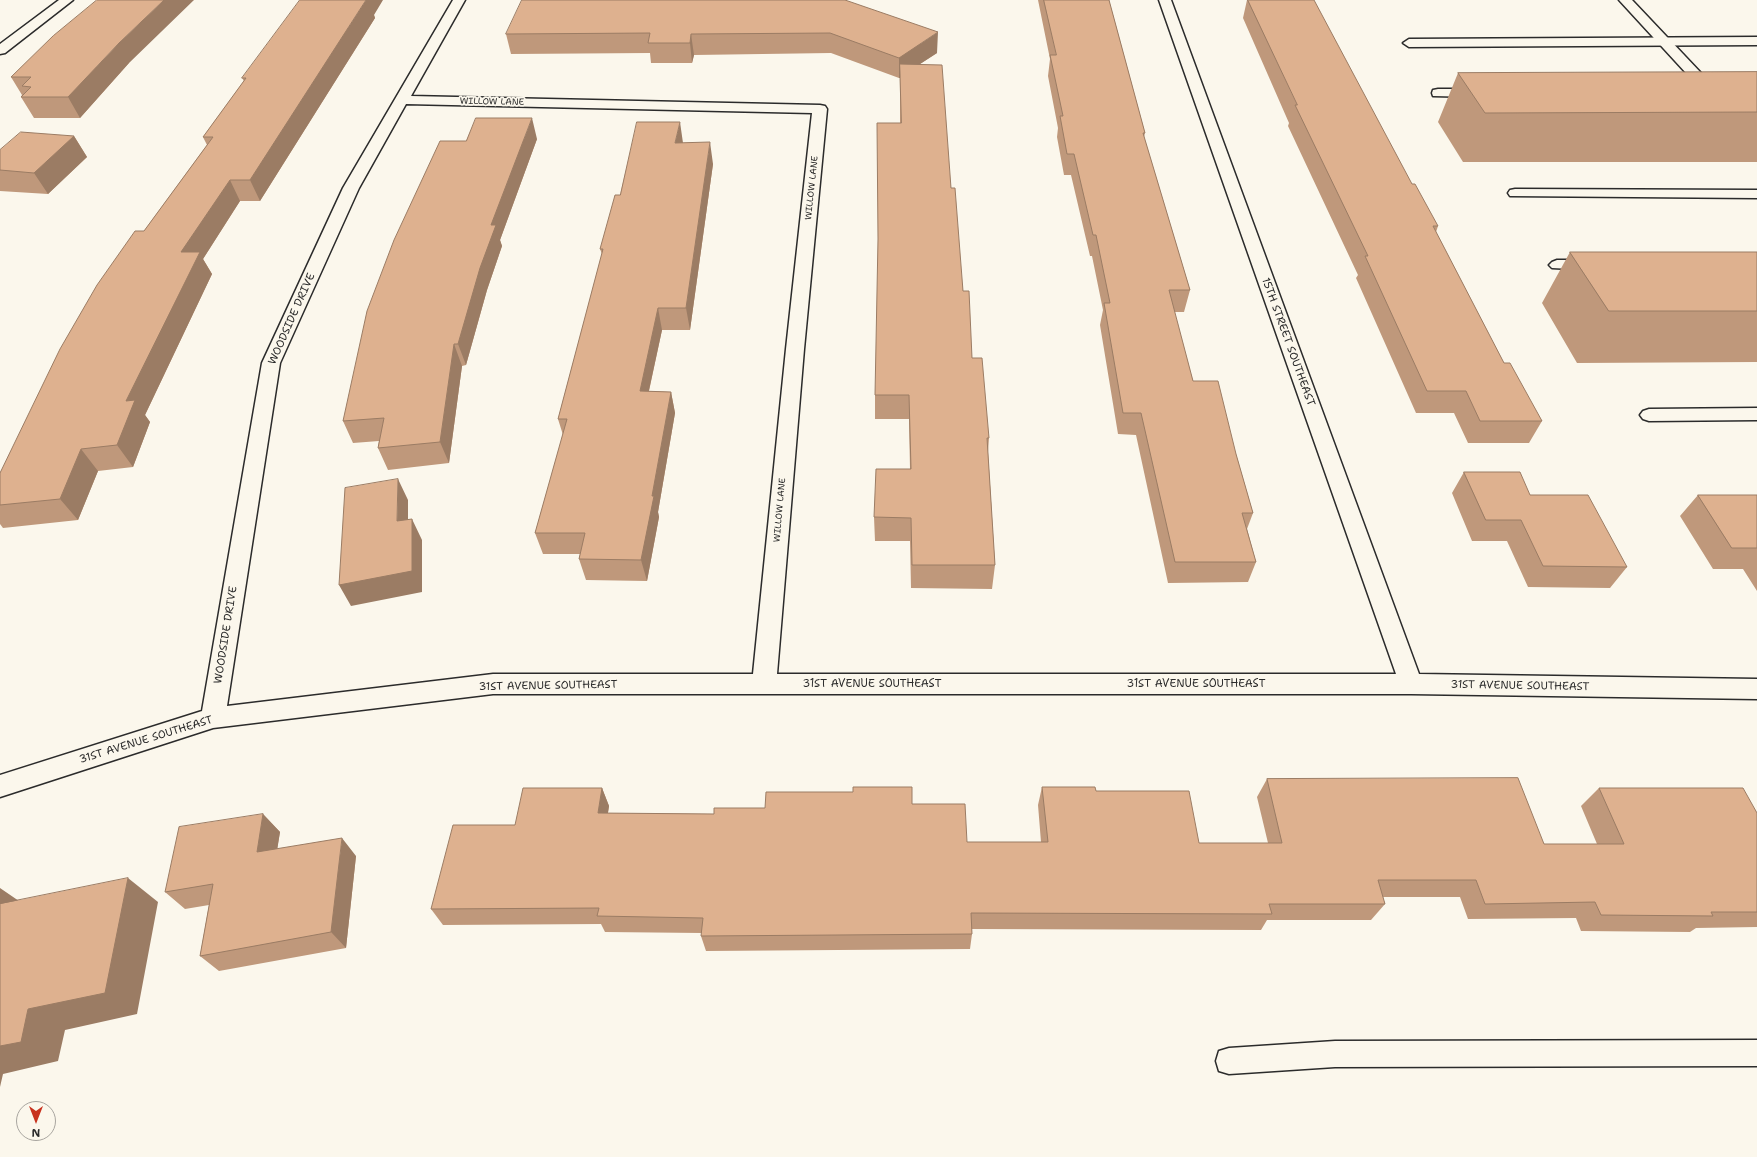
<!DOCTYPE html>
<style>
body{margin:0}
#map{position:relative;width:1757px;height:1157px;overflow:hidden;background:#fbf7ec;font-family:"Shantell Sans",sans-serif}
canvas{display:block}
.north{position:absolute;left:16px;top:1101px;width:40px;height:40px;box-sizing:border-box;background:#fbf7ec;border:1px solid #a8a59f;border-radius:50%;rotate:180deg;font-size:11px;font-weight:700;line-height:16px;text-align:center;color:#2b2b2b}
.north::after{content:'';display:block;margin:auto;width:14px;height:18px;background:#c8321e;clip-path:polygon(50% 0,100% 100%,50% 72%,0 100%)}
</style>
<div id="map">
<canvas width="1757" height="1157"></canvas>
<div class="north">N</div>
</div>
<script>
const c = document.querySelector('canvas').getContext('2d');
c.lineJoin = 'round';
function trace(path, color, width, dash) { c.strokeStyle = color; c.lineWidth = width; c.lineCap = dash ? 'butt' : 'round'; c.setLineDash(dash || []); c.stroke(path); }
function fillPath(path, color) { c.fillStyle = color; c.fill(path, 'evenodd'); }
function label(font, color, halo, rows, align = 'center') {
  c.font = font + ' "Shantell Sans",sans-serif'; c.lineWidth = 3.5; c.setLineDash([]); c.textBaseline = 'middle'; c.strokeStyle = halo; c.fillStyle = color; for (const [text, x, y, turn = 0] of rows) {
    c.save(); c.translate(x, y); c.rotate((+turn || 0) * Math.PI / 180); c.textAlign = isNaN(turn) ? turn : align; if (halo) c.strokeText(text, 0, 0); c.fillText(text, 0, 0); c.restore();
  }
}
const service = new Path2D(`
 M 1757,37 L 1757,45 L 1409,47 L 1403,43 L 1409,39 Z
 M 1438,89 L 1476,89 L 1482,93 L 1476,97 L 1433,96 L 1432,93 L 1433,90 Z
 M 1515,189 L 1757,190 L 1757,198 L 1510,196 L 1508,193 L 1510,190 Z
 M 1557,260 L 1591,260 L 1596,262 L 1599,265 L 1596,268 L 1591,270 L 1552,268 L 1549,265 L 1552,262 Z
 M 1757,408 L 1757,420 L 1649,421 L 1643,419 L 1640,415 L 1643,411 L 1649,409 Z
 M 1757,1040 L 1757,1066 L 1335,1067 L 1229,1074 L 1219,1071 L 1216,1061 L 1219,1051 L 1229,1048 L 1335,1041 Z`);
const minor = new Path2D(`
 M 59,0 L 73,0 L 5,53 L 0,54 L 0,44 Z
 M 453,0 L 465,0 L 411,96 L 820,105 L 825,106 L 827,109 L 804,349 L 777,674 L 1396,674 L 1159,0 L 1171,0 L 1419,674 L 1757,679 L 1757,699 L 1411,694 L 493,694 L 213,728 L 0,797 L 0,775 L 202,711 L 262,363 L 343,188 ZM 406,104 L 812,113 L 786,349 L 753,674 L 493,674 L 227,706 L 280,363 L 359,188 Z
 M 1619,0 L 1632,0 L 1719,92 L 1721,95 L 1719,98 L 1709,98 Z`);
const wall = new Path2D(`
 M 845,0 L 937,53 L 920,64 L 951,188 L 963,291 L 972,358 L 989,438 L 988,452 L 995,565 L 992,589 L 911,588 L 910,541 L 875,541 L 874,517 L 910,469 L 909,419 L 875,419 L 875,395 L 900,123 L 900,78 L 899,78 L 831,53 L 694,55 L 692,63 L 651,63 L 650,53 L 511,54 L 506,34 Z
 M 1038,0 L 1109,0 L 1145,133 L 1144,137 L 1190,290 L 1184,312 L 1174,312 L 1193,381 L 1236,454 L 1253,513 L 1247,529 L 1256,562 L 1248,582 L 1168,583 L 1136,435 L 1118,434 L 1100,325 L 1103,310 L 1092,256 L 1090,256 L 1071,175 L 1064,175 L 1057,137 L 1058,128 L 1048,76 L 1050,59 Z
 M 1247,0 L 1248,0 L 1412,184 L 1438,226 L 1436,232 L 1504,363 L 1542,421 L 1529,443 L 1468,443 L 1454,413 L 1416,413 L 1356,278 L 1358,275 L 1288,126 L 1289,123 L 1243,18 Z
 M 374,15 L 375,18 L 260,201 L 240,201 L 203,259 L 212,274 L 145,415 L 150,422 L 133,467 L 98,471 L 78,520 L 3,528 L 0,524 L 0,473 L 144,231 L 207,145 L 203,137 L 244,81 L 242,78 Z
 M 129,63 L 80,118 L 34,118 L 21,97 L 22,95 L 11,77 Z
 M 1757,72 L 1757,162 L 1463,162 L 1438,122 L 1458,73 Z
 M 74,136 L 87,157 L 48,194 L 0,191 L 0,150 Z
 M 537,139 L 500,240 L 502,246 L 487,290 L 466,365 L 462,366 L 449,463 L 388,470 L 378,448 L 379,441 L 353,443 L 343,421 L 466,141 Z
 M 683,143 L 713,164 L 690,330 L 662,330 L 649,391 L 671,392 L 675,413 L 658,512 L 659,517 L 647,581 L 586,580 L 579,559 L 580,554 L 543,554 L 535,533 L 563,435 L 558,419 L 602,254 L 600,249 L 620,195 Z
 M 1570,252 L 1757,252 L 1757,362 L 1577,363 L 1542,303 Z
 M 1464,472 L 1530,495 L 1627,567 L 1610,588 L 1528,587 L 1507,541 L 1472,541 L 1452,493 Z
 M 1698,495 L 1757,495 L 1757,591 L 1743,569 L 1713,569 L 1680,516 Z
 M 1267,779 L 1544,844 L 1597,844 L 1581,806 L 1599,788 L 1757,813 L 1757,927 L 1696,928 L 1690,932 L 1581,931 L 1576,918 L 1468,919 L 1460,897 L 1383,897 L 1385,904 L 1371,920 L 1267,920 L 1261,930 L 972,929 L 972,934 L 970,949 L 706,951 L 701,936 L 702,933 L 605,932 L 601,924 L 443,925 L 431,909 L 515,825 L 602,788 L 609,806 L 608,813 L 714,814 L 765,808 L 912,804 L 967,842 L 1041,842 L 1038,805 L 1042,787 L 1096,791 L 1199,843 L 1268,843 L 1257,797 Z
 M 263,814 L 280,832 L 277,849 L 356,856 L 346,948 L 219,971 L 200,956 L 209,905 L 185,909 L 165,892 Z`);
const shadedWall = new Path2D(`
 M 164,0 L 194,0 L 129,63 L 80,118 L 68,97 L 119,43 Z
 M 366,0 L 383,0 L 374,15 L 375,18 L 260,201 L 250,180 Z
 M 938,32 L 937,53 L 900,77 L 900,64 L 900,78 L 899,78 L 899,58 Z
 M 691,34 L 694,55 L 692,63 L 690,43 Z
 M 532,118 L 537,139 L 500,240 L 502,246 L 487,290 L 466,365 L 458,344 L 491,225 Z
 M 680,122 L 683,143 L 675,143 Z
 M 74,136 L 87,157 L 48,194 L 34,173 Z
 M 710,142 L 713,164 L 690,330 L 686,308 Z
 M 230,180 L 240,201 L 203,259 L 212,274 L 145,415 L 150,422 L 133,467 L 117,445 L 126,401 L 181,252 Z
 M 658,308 L 662,330 L 644,413 L 640,391 Z
 M 454,344 L 462,366 L 449,463 L 440,442 Z
 M 671,392 L 675,413 L 658,512 L 659,517 L 647,581 L 641,560 L 652,496 Z
 M 81,449 L 98,471 L 78,520 L 60,499 Z
 M 398,479 L 408,500 L 408,543 L 397,521 Z
 M 412,519 L 422,540 L 422,592 L 351,606 L 339,585 Z
 M 602,788 L 609,806 L 605,830 L 598,813 Z
 M 263,814 L 280,832 L 274,870 L 257,852 Z
 M 342,838 L 356,856 L 346,948 L 331,932 Z
 M 128,878 L 158,902 L 137,1014 L 65,1030 L 58,1061 L 3,1074 L 0,1087 L 0,1046 Z
 M 0,888 L 35,912 L 0,908 Z`);
const building = new Path2D(`
 M 97,0 L 164,0 L 119,43 L 68,97 L 21,97 L 31,87 L 22,86 L 31,77 L 11,77 L 53,36 Z
 M 300,0 L 366,0 L 250,180 L 230,180 L 181,252 L 200,252 L 126,401 L 135,400 L 117,445 L 81,449 L 60,499 L 0,505 L 0,473 L 60,349 L 97,285 L 135,231 L 144,231 L 213,137 L 203,137 L 246,78 L 242,78 Z
 M 522,0 L 845,0 L 938,32 L 899,58 L 830,33 L 691,34 L 690,43 L 648,43 L 650,33 L 506,34 Z
 M 1044,0 L 1109,0 L 1145,133 L 1143,133 L 1190,290 L 1169,290 L 1193,381 L 1218,381 L 1236,454 L 1253,513 L 1242,513 L 1256,562 L 1175,562 L 1141,413 L 1123,413 L 1104,303 L 1110,303 L 1096,235 L 1093,235 L 1074,154 L 1067,154 L 1060,116 L 1063,116 L 1050,55 L 1056,55 Z
 M 1248,0 L 1314,0 L 1412,184 L 1415,184 L 1438,226 L 1433,226 L 1504,363 L 1510,363 L 1542,421 L 1480,421 L 1466,391 L 1427,391 L 1365,256 L 1368,256 L 1295,105 L 1297,105 Z
 M 900,64 L 942,65 L 951,188 L 955,188 L 963,291 L 969,291 L 972,358 L 982,358 L 989,438 L 987,438 L 995,565 L 912,565 L 911,518 L 874,517 L 876,469 L 911,469 L 909,395 L 875,395 L 878,239 L 877,123 L 901,123 Z
 M 1757,72 L 1757,112 L 1485,113 L 1458,73 Z
 M 476,118 L 532,118 L 491,225 L 496,225 L 480,268 L 458,344 L 454,344 L 440,442 L 378,448 L 384,418 L 343,421 L 367,311 L 394,240 L 440,141 L 466,141 Z
 M 637,122 L 680,122 L 675,143 L 710,142 L 686,308 L 658,308 L 640,391 L 671,392 L 652,496 L 654,496 L 641,560 L 579,559 L 585,533 L 535,533 L 567,419 L 558,419 L 603,249 L 600,249 L 615,195 L 620,195 Z
 M 21,132 L 74,136 L 34,173 L 0,170 L 0,150 Z
 M 1570,252 L 1757,252 L 1757,311 L 1609,311 Z
 M 1464,472 L 1520,472 L 1530,495 L 1588,495 L 1627,567 L 1543,566 L 1521,520 L 1486,520 Z
 M 398,479 L 397,521 L 412,519 L 412,571 L 339,585 L 345,488 Z
 M 1698,495 L 1757,495 L 1757,548 L 1732,548 Z
 M 1518,778 L 1544,844 L 1624,844 L 1599,788 L 1743,788 L 1757,813 L 1757,912 L 1711,912 L 1713,916 L 1601,915 L 1595,902 L 1485,904 L 1476,880 L 1378,880 L 1385,904 L 1269,904 L 1272,914 L 971,913 L 972,934 L 701,936 L 703,918 L 597,916 L 599,908 L 431,909 L 453,825 L 515,825 L 523,788 L 602,788 L 598,813 L 714,814 L 714,808 L 765,808 L 766,792 L 853,792 L 853,787 L 912,787 L 912,804 L 965,804 L 967,842 L 1048,842 L 1042,787 L 1095,787 L 1096,791 L 1189,791 L 1199,843 L 1282,843 L 1267,779 Z
 M 263,814 L 257,852 L 342,838 L 331,932 L 200,956 L 213,884 L 165,892 L 179,827 Z
 M 128,878 L 105,993 L 28,1009 L 21,1042 L 0,1046 L 0,904 Z`);
const farStreetnames = [
 ["WILLOW LANE",492,102,1],
 ["WILLOW LANE",812,188,-84],
 ["WILLOW LANE",780,510,-85]
];
const streetNames = [
 ["WOODSIDE DRIVE",292,319,-66],
 ["15TH STREET SOUTHEAST",1288,342,70],
 ["WOODSIDE DRIVE",226,635,-81],
 ["31ST AVENUE SOUTHEAST",872,684],
 ["31ST AVENUE SOUTHEAST",1196,684],
 ["31ST AVENUE SOUTHEAST",548,686,-1],
 ["31ST AVENUE SOUTHEAST",1520,686,1],
 ["31ST AVENUE SOUTHEAST",146,740,-17]
];
trace(service, '#2b2b2b', 3);
trace(minor, '#2b2b2b', 3);
fillPath(service, '#fbf7ec');
fillPath(minor, '#fbf7ec');
fillPath(wall, '#bf987b');
fillPath(shadedWall, '#9b7c64');
fillPath(building, '#deb18f');
trace(building, '#9b7c64', 1);
label('9px', '#2b2b2b', '#fbf7ec', farStreetnames);
label('11px', '#2b2b2b', '#fbf7ec', streetNames);
</script>
